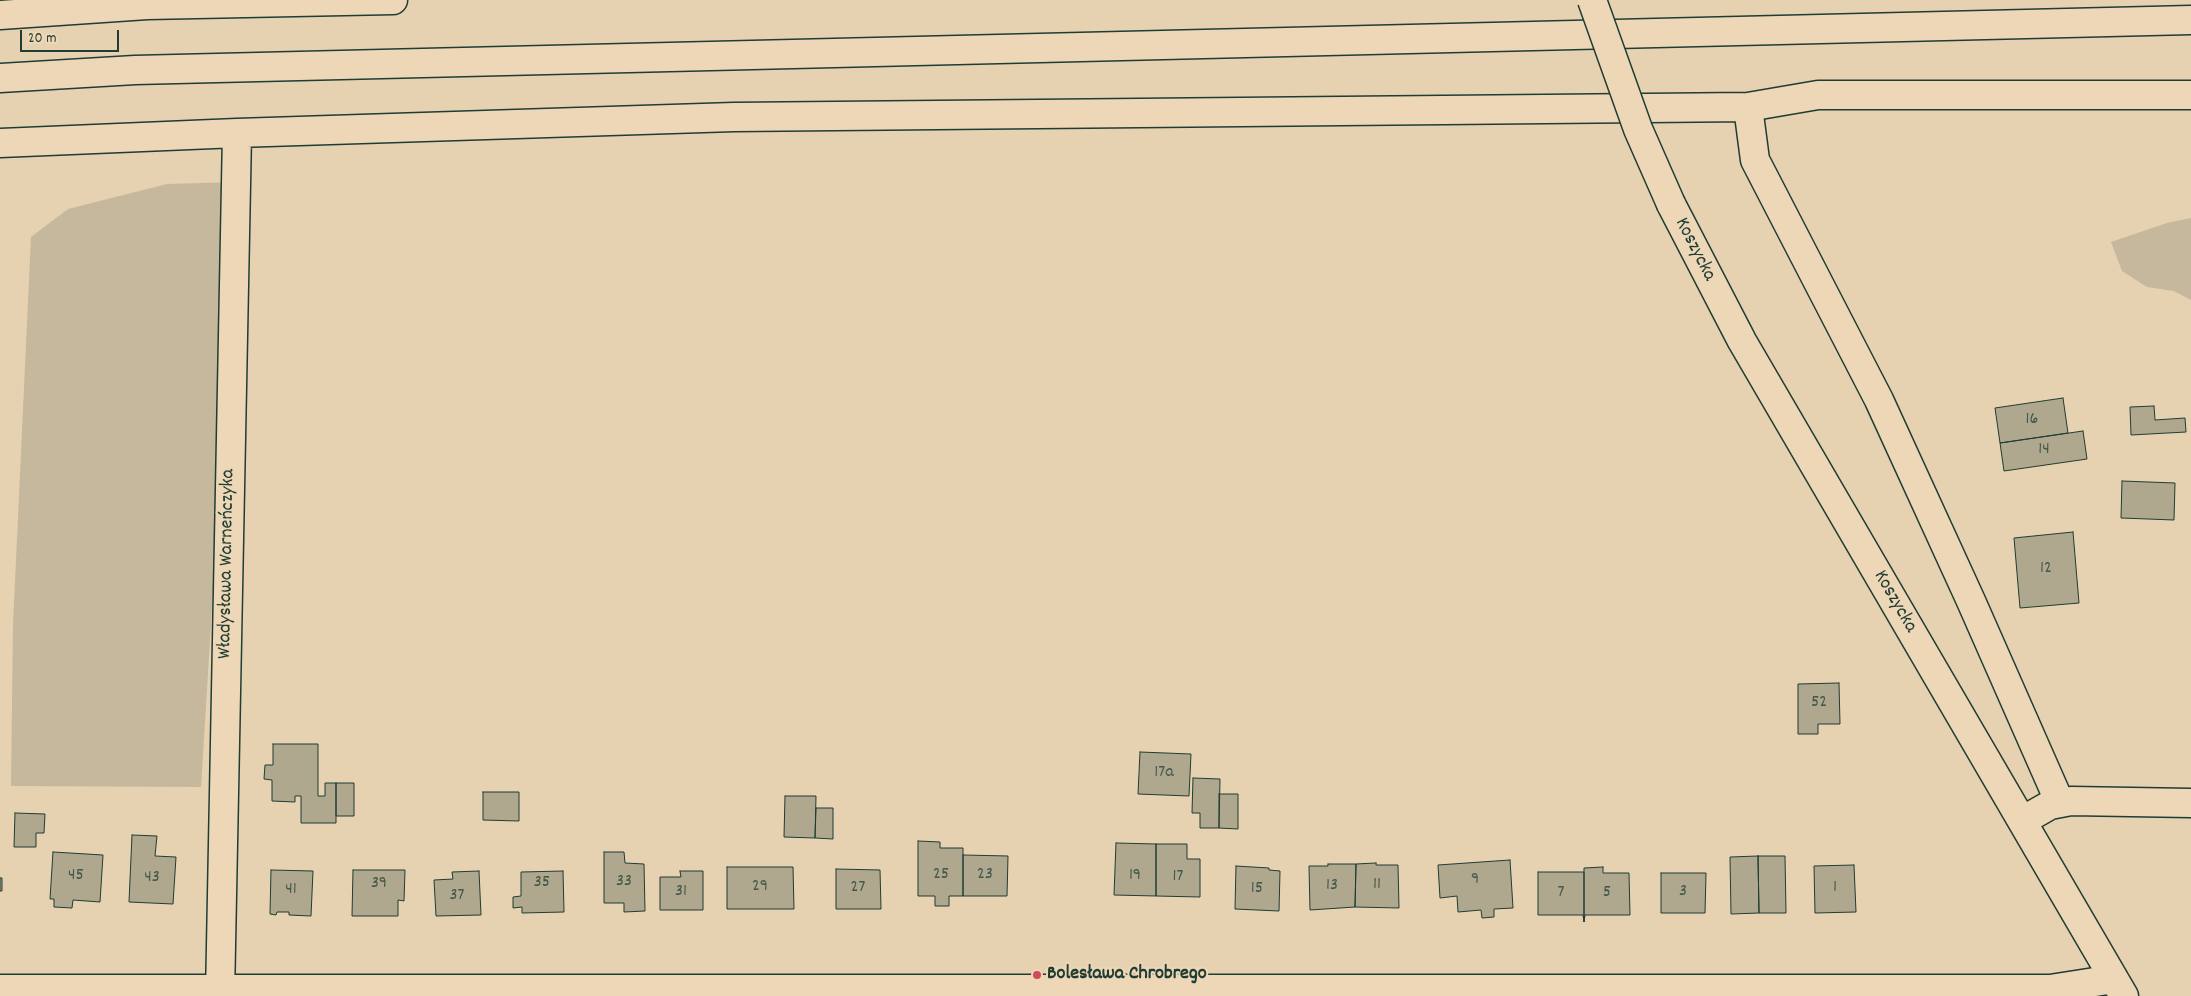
<!DOCTYPE html>
<html>
<head>
<meta charset="utf-8">
<style>
	body { margin:0 }
	#map { position:relative; width:2191px; height:996px; overflow:hidden; background:#e6d1b1; font-family:Dekko,sans-serif }
	canvas { display:block }
	.scale { position:absolute; left:20px; top:30px; width:99px; height:22px; box-sizing:border-box; border:2px solid #1f3d34; border-top:0; padding-left:6px; font-size:15px; line-height:18px; white-space:nowrap; color:#1f3d34; -webkit-text-stroke:4px #eed7b6; paint-order:stroke }
</style>
</head>
<body>
<div id="map">
<canvas width="2191" height="996"></canvas>
<div class="scale">20 m</div>
</div>
<script>
const context = document.querySelector('canvas').getContext('2d');
context.lineJoin = 'round';
function fill(path, color) { context.fillStyle = color; context.fill(path, 'evenodd'); }
const shape = rows => new Path2D(rows.map(r => 'M' + r).join(''));
function strokePath(path, color, width, dash) { context.strokeStyle = color; context.lineWidth = width; context.lineCap = dash ? 'butt' : 'round'; context.setLineDash(dash || []); context.stroke(path); }
function drawText(font, color, halo, rows, align = 'center') {
  context.font = font + ' Dekko,sans-serif'; context.lineWidth = 4; context.setLineDash([]); context.textBaseline = 'middle'; context.strokeStyle = halo; context.fillStyle = color; for (const [text, x, y, turn = 0] of rows) {
    context.save(); context.translate(x, y); context.rotate((+turn || 0) * Math.PI / 180); context.textAlign = isNaN(turn) ? turn : align; if (halo) context.strokeText(text, 0, 0); context.fillText(text, 0, 0); context.restore();
  }
}
fill(shape([
	[238,182,201,787,11,786,13,625,31,237,68,209,167,184],
	[2191,218,2191,300,2174,291,2147,287,2122,271,2111,242,2167,223]
]), '#c5b89c');
const building = shape([
	[2063,398,2068,433,2000,443,1995,408,2063,398],
	[2154,406,2155,420,2185,418,2186,432,2131,435,2130,407,2154,406],
	[2083,431,2087,459,2004,471,2000,443,2083,431],
	[2122,481,2175,483,2174,520,2121,518,2122,481],
	[2073,532,2079,603,2020,608,2014,538,2073,532],
	[1839,683,1840,724,1818,724,1818,734,1798,734,1798,684,1839,683],
	[273,744,318,744,318,796,325,796,325,783,336,783,336,823,301,823,301,796,295,796,295,802,272,801,272,780,264,779,265,765,273,765,273,744],
	[1140,752,1191,754,1189,796,1138,794,1140,752],
	[1193,778,1220,779,1219,828,1200,828,1200,813,1192,813,1193,778],
	[336,783,354,783,354,816,336,816,336,783],
	[483,792,519,792,519,821,483,820,483,792],
	[1219,794,1238,794,1238,829,1219,828,1219,794],
	[785,796,816,796,815,838,784,837,785,796],
	[816,808,833,808,833,839,815,838,816,808],
	[15,813,45,814,44,833,36,833,36,847,14,847,15,813],
	[132,835,157,836,155,856,176,857,173,904,129,902,132,835],
	[918,841,940,842,940,848,963,848,963,896,949,896,949,906,935,906,935,896,918,896,918,841],
	[1116,843,1156,844,1156,896,1114,895,1116,843],
	[1156,844,1187,844,1187,859,1200,859,1200,897,1156,896,1156,844],
	[53,852,103,855,100,902,73,900,72,908,54,907,54,899,50,899,53,852],
	[604,852,624,852,625,863,644,864,645,911,624,912,624,903,604,903,604,852],
	[963,855,1008,856,1007,896,963,896,963,855],
	[1758,856,1785,856,1786,913,1759,913,1758,856],
	[1758,856,1759,913,1731,914,1730,857,1758,856],
	[1510,860,1513,908,1494,909,1494,917,1482,918,1481,910,1458,912,1457,896,1440,898,1438,865,1510,860],
	[1376,863,1376,865,1398,865,1399,908,1355,907,1356,864,1376,863],
	[1328,864,1356,864,1355,907,1310,910,1309,866,1328,866,1328,864],
	[1854,865,1856,912,1815,913,1814,866,1854,865],
	[1236,866,1269,868,1269,870,1280,871,1279,911,1235,909,1236,866],
	[727,867,793,867,794,909,727,909,727,867],
	[1603,867,1603,873,1629,873,1630,915,1585,915,1584,922,1584,868,1603,867],
	[836,869,880,870,881,909,836,909,836,869],
	[271,870,313,871,311,916,289,915,289,912,277,912,276,915,270,914,271,870],
	[353,870,405,870,404,901,398,900,398,916,352,916,353,870],
	[479,871,481,915,436,916,434,880,453,879,452,872,479,871],
	[563,871,564,912,522,913,522,907,513,908,513,897,521,896,521,872,563,871],
	[680,871,703,871,703,910,660,910,660,877,681,877,680,871],
	[1538,872,1584,872,1584,922,1583,915,1538,915,1538,872],
	[1661,873,1706,873,1705,913,1661,913,1661,873],
	[0,878,2,878,2,891,0,891,0,878]
]);
fill(building, '#afa78e');
strokePath(building, '#1f3d34', 1);
const minor = shape([
	[0,143,237,133,734,117,1748,107],
	[1671,204,1742,341,2124,996],
	[2060,803,1971,601,1879,400,1755,160,1748,107,1818,95,2191,95],
	[2022,821,2050,805,2071,801,2191,803],
	[0,989,2050,989,2114,979],
	[220,996,237,133]
]);
const major = shape([
	[0,15,147,5,393,0],
	[0,78,135,70,2191,20]
]);
strokePath(minor, '#1f3d34', 31);
strokePath(major, '#1f3d34', 31);
strokePath(minor, '#eed7b6', 28);
strokePath(major, '#eed7b6', 28);
const minorBridge = shape([
	[1592,0,1638,129,1671,204]
]);
strokePath(minorBridge, '#1f3d34', 31, []);
strokePath(minorBridge, '#eed7b6', 28);
for (const [x, y, r, color] of [
	[1037,975,5,"#d1495b"]
]) { const dot = new Path2D(); dot.arc(x, y, r, 0, 2 * Math.PI); context.fillStyle = color; context.fill(dot); strokePath(dot, '#eed7b6', 2); }
drawText('18px', '#43584a', null, [
	["16",2032,421],
	["14",2044,451],
	["12",2046,570],
	["52",1819,704],
	["17a",1164,774],
	["25",941,876],
	["23",985,876],
	["45",76,877],
	["19",1135,877],
	["17",1178,878],
	["43",152,879],
	["9",1475,881],
	["33",624,883],
	["35",542,884],
	["39",379,885],
	["11",1377,886],
	["13",1332,887],
	["29",760,888],
	["27",858,889],
	["1",1835,889],
	["15",1257,890],
	["41",291,891],
	["31",681,893],
	["3",1683,893],
	["7",1561,894],
	["5",1607,894],
	["37",457,897]
]);
drawText('20px', '#1f3d34', '#eed7b6', [
	["Koszycka",1694,250,63],
	["Władysława Warneńczyka",228,564,-89],
	["Koszycka",1894,602,60]
]);
drawText('bold 20px', '#1f3d34', '#eed7b6', [
	["Bolesława Chrobrego",1047,975]
], 'left');
</script>
</body>
</html>
